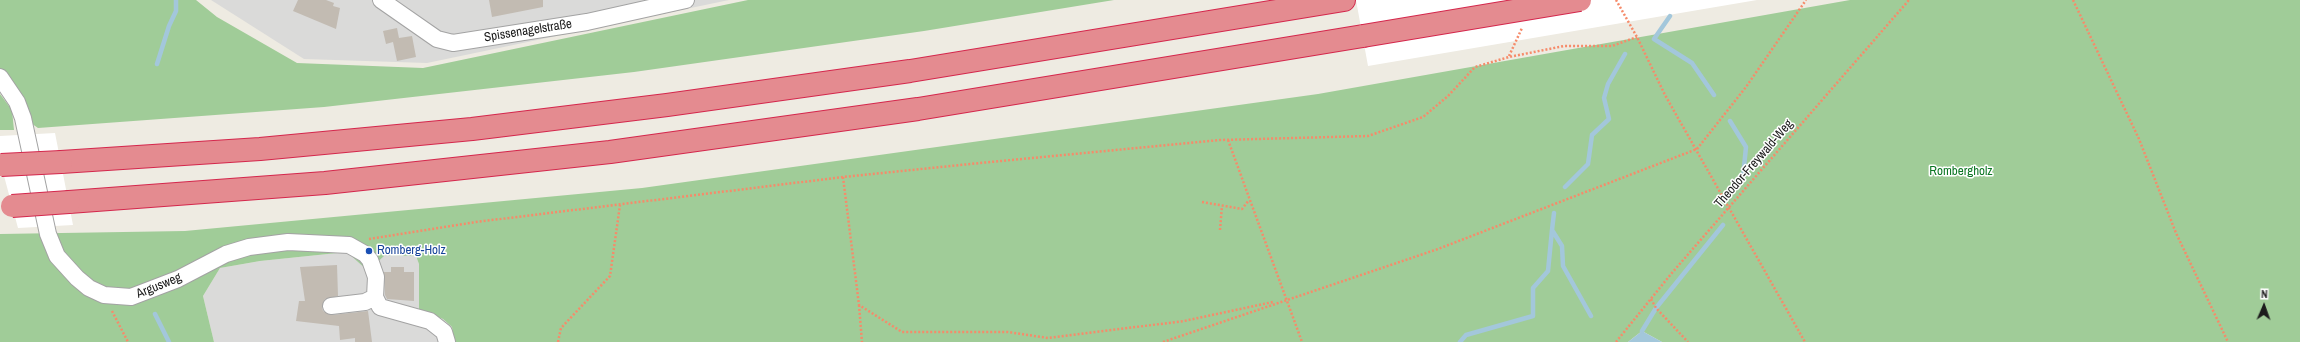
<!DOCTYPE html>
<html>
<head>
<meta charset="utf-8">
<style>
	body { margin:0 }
	#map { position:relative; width:2300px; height:342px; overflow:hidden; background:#eeebe2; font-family:"Archivo Narrow",sans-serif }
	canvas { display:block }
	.north { position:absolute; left:2244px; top:286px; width:40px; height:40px; -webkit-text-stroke:3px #fff; paint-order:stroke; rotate:2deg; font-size:11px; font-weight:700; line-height:16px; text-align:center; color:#1c1c1c }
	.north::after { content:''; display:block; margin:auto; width:14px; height:18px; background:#1c1c1c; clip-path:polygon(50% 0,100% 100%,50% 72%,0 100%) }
</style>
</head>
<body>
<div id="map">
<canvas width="2300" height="342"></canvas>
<div class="north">N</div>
</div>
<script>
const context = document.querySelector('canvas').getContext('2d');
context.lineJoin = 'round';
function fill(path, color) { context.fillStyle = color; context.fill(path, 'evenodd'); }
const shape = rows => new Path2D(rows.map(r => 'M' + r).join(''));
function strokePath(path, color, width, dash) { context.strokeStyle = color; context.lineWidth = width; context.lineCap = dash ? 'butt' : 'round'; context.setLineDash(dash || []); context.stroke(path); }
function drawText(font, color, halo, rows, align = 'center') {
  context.font = font + ' "Archivo Narrow",sans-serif'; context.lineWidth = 3; context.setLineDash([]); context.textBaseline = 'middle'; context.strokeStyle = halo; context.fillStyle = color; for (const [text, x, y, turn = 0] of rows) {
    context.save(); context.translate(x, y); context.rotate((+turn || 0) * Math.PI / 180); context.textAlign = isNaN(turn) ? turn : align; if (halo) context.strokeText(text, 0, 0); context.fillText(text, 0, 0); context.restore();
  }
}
fill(shape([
	[211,0,729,0,427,63,304,59],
	[347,252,416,256,419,264,419,309,443,319,452,327,454,342,214,342,203,296,220,268,260,261]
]), '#dadad9');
fill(shape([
	[0,0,196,0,217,17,297,63,423,68,748,0,1114,0,924,31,634,72,324,107,38,128,28,121,0,68],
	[1850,0,2300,0,2300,342,1662,342,1642,331,1628,342,454,342,452,327,443,319,419,309,419,264,416,256,385,255,368,271,347,252,260,261,220,268,203,296,214,342,0,342,0,234,185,231,642,188,1318,94],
	[0,94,12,110,14,130,0,130]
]), '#a0cc98');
fill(shape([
	[1642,331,1662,342,1628,342]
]), '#a3c7db');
fill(shape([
	[1356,0,1757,0,1368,66],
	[55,133,73,225,18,228,0,161,0,136]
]), '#fff');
strokePath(shape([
	[1670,16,1654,39,1692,63,1714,95],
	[157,64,169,26,176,11,176,0],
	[1730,121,1746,147,1743,177],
	[1565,187,1588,164,1592,135,1609,119,1604,98,1608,84,1625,54],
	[1554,213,1552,230,1562,246,1563,266,1591,316],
	[155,314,169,342],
	[1642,331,1656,308,1723,225],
	[1460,342,1466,335,1533,316,1533,288,1548,271,1552,230]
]), '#a3c7db', 4.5);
fill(shape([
	[298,0,326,0,334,3,333,6,340,8,336,29,293,11],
	[489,0,543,0,543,7,492,17],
	[397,28,399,38,412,36,416,57,397,61,393,42,386,44,383,31],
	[337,265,338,296,325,299,322,307,323,311,332,315,368,311,372,342,355,342,355,338,340,340,339,326,296,321,299,301,305,301,300,267],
	[391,267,404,267,404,272,414,272,414,301,387,299,385,295,384,272,391,272]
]), '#c2bbb2');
const minor = shape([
	[381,0,437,39,453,43,587,22,686,0],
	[0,77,17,102,23,118,48,234,57,256,77,278,89,288,104,295,131,297,178,279,226,254,249,247,288,242,349,245,365,254,370,260,376,277,375,297,365,302,331,306],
	[375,297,380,307,430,321,444,332,447,342]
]);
const highway = shape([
	[61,162,260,149,472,129,667,105,910,71,1344,0],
	[69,202,325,183,610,152,918,109,1363,36]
]);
strokePath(minor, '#a3a3a3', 18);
strokePath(highway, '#d4274c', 24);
strokePath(shape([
	[1616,0,1637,37,1665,95,1805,342],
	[2073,0,2139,139,2176,233,2228,342],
	[1509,56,1522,28],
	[1228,140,1302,342],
	[843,177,859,305,902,332,1008,332,1048,338,1184,321,1273,302],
	[1202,202,1242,209,1249,200],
	[1220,230,1222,206],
	[369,239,476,222,843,177,980,163,1220,140,1368,136,1423,117,1448,96,1475,67,1509,57,1564,46,1612,46,1637,37],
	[1651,299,1656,308,1688,342],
	[859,305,862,342],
	[112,311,128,342],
	[558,342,561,328,610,276,620,205],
	[1163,342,1438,249,1697,149,1746,87,1806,0],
	[1616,342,1671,274,1909,0]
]), '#f68b6a', 2.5, [2, 2]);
strokePath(minor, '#fff', 16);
strokePath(highway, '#e48b90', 22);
const highwayBridge = shape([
	[1363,36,1580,0],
	[1,165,61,162],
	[12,206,69,202]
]);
strokePath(highwayBridge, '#d4274c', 24, []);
strokePath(highwayBridge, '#e48b90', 22);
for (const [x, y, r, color] of [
	[369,251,4,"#1a4fb4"]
]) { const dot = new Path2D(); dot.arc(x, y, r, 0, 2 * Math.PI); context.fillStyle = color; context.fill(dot); strokePath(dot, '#fff', 1.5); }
drawText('13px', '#1c1c1c', '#fff', [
	["Spissenagelstraße",528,31,-9],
	["Theodor-Freywald-Weg",1754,164,-49],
	["Argusweg",159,286,-22]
]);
drawText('13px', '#0d7724', '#fff', [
	["Rombergholz",1961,172]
]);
drawText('13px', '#164399', '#fff', [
	["Romberg-Holz",377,251]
], 'left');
</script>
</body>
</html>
